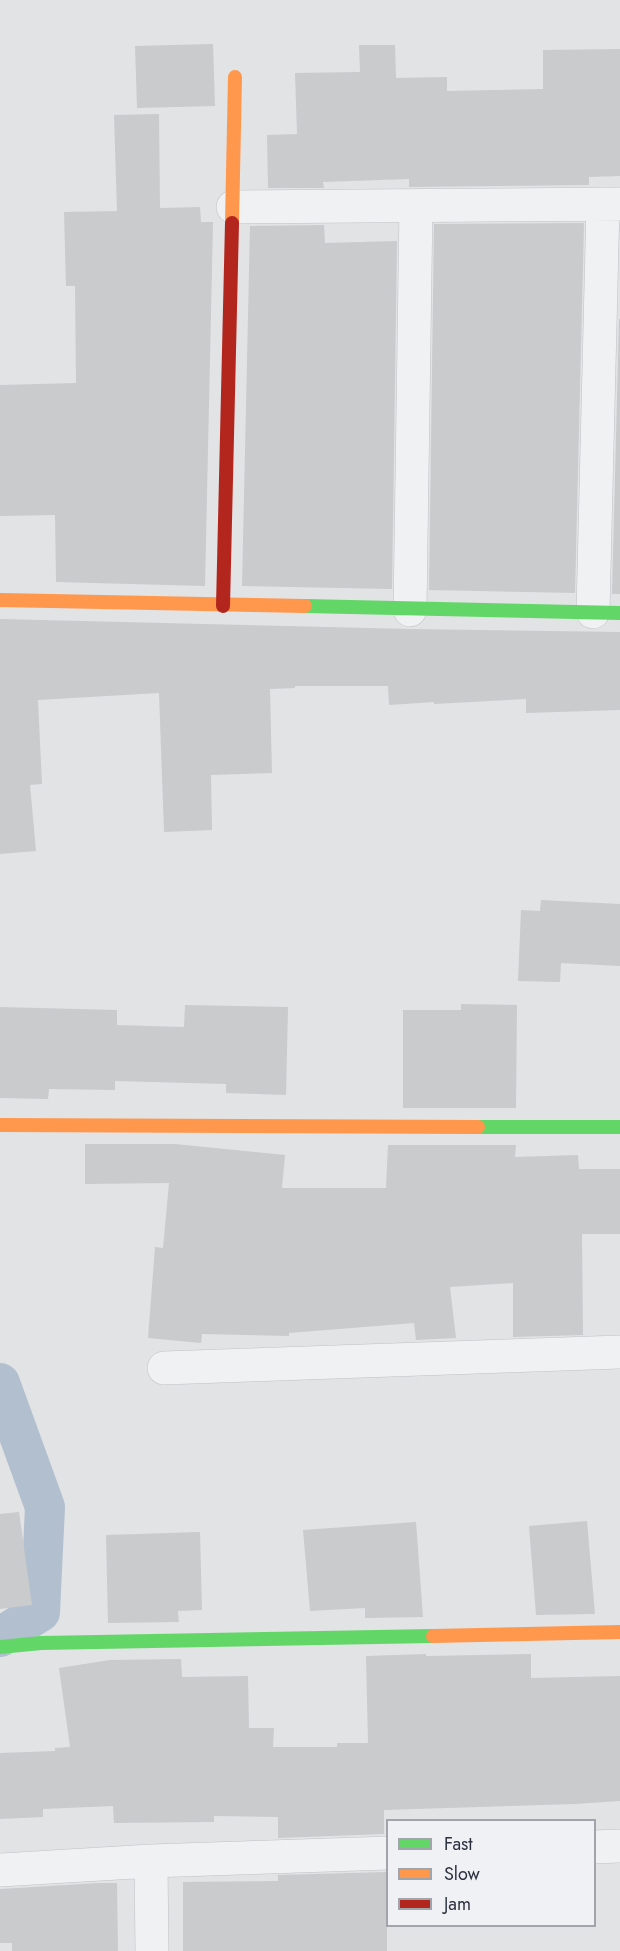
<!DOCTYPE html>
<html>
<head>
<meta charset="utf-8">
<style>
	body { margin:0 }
	#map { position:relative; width:620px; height:1951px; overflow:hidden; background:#e1e3e5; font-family:Jost,sans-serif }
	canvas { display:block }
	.legend { position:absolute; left:386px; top:1819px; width:210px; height:108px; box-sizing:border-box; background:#eff1f5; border:2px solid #a0a4ab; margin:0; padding:8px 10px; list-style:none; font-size:18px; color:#2a303d }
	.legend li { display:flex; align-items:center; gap:12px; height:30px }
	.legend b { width:30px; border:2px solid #a0a4ab }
</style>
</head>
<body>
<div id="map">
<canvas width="620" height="1951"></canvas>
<ul class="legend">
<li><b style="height:8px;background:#63d668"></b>Fast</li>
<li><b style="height:8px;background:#ff974d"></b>Slow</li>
<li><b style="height:8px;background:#b3261e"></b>Jam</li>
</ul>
</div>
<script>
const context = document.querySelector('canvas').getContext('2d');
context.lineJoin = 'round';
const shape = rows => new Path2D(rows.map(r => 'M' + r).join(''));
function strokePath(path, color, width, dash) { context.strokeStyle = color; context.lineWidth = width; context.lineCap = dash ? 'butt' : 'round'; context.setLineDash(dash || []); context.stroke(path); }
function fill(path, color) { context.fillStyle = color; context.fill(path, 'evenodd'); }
strokePath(shape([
	[0,1383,45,1507,40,1612,0,1637]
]), '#b2bfce', 40);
fill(shape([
	[213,44,215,106,137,108,135,46],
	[359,45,395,45,396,78,447,77,447,91,543,89,543,50,620,49,620,176,589,177,589,185,409,187,409,179,323,182,324,188,268,188,267,135,297,134,295,73,360,72],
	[159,114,160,208,200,207,201,222,213,222,205,586,56,582,55,515,0,516,0,385,76,383,75,286,66,286,64,212,117,211,114,115],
	[584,223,575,593,429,590,434,224],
	[324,225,325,243,397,241,392,589,242,586,250,226],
	[619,319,620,319,620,594,612,594],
	[0,619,409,629,620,632,620,710,526,713,526,699,434,704,434,702,389,705,388,686,295,686,295,688,270,689,272,773,211,775,212,830,164,832,159,693,38,700,42,784,30,785,36,851,0,854],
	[541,900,620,904,620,966,561,963,560,982,518,981,521,910,540,911],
	[461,1004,517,1005,516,1108,403,1108,403,1010,461,1010],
	[185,1005,288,1007,286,1095,226,1093,226,1084,115,1081,115,1090,49,1089,48,1099,0,1098,0,1007,117,1010,117,1025,184,1027],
	[85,1144,175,1144,285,1155,282,1188,386,1188,388,1145,516,1145,515,1157,578,1155,579,1169,620,1169,620,1234,582,1234,583,1335,513,1337,513,1283,450,1287,456,1338,416,1340,414,1323,289,1333,289,1336,202,1334,201,1343,148,1338,155,1247,163,1248,169,1183,85,1184],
	[19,1512,32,1605,0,1609,0,1514],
	[587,1521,595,1614,536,1615,529,1526],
	[416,1522,423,1617,365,1618,365,1608,310,1611,303,1530],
	[200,1532,202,1610,178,1611,179,1622,108,1623,106,1535],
	[426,1654,426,1656,531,1654,531,1678,620,1676,620,1801,575,1804,384,1810,384,1834,278,1838,278,1817,214,1816,214,1822,114,1823,113,1806,43,1809,43,1817,0,1819,0,1753,55,1751,55,1748,70,1747,59,1668,110,1660,181,1659,182,1677,248,1676,249,1728,274,1728,273,1747,337,1747,337,1743,368,1743,366,1656],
	[387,1872,387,1951,183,1951,183,1882,278,1881,278,1875],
	[99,1883,117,1883,118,1951,12,1951,12,1943,0,1943,0,1889]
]), '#c9cbcd');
const street = shape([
	[233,207,620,204],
	[410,610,416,206],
	[593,612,603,204],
	[164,1368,620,1352],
	[594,1847,620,1846],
	[151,1861,152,1951],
	[0,1870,151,1861,388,1853]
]);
strokePath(street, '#bfc1c3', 34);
strokePath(street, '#f0f1f3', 33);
strokePath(shape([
	[305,606,620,613],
	[478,1127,620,1127],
	[0,1647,41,1643,433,1636]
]), '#63d668', 14);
strokePath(shape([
	[232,223,235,77],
	[0,600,305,606],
	[0,1125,478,1127],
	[433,1636,620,1632]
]), '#ff974d', 14);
strokePath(shape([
	[223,606,232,223]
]), '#b3261e', 14);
</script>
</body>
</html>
